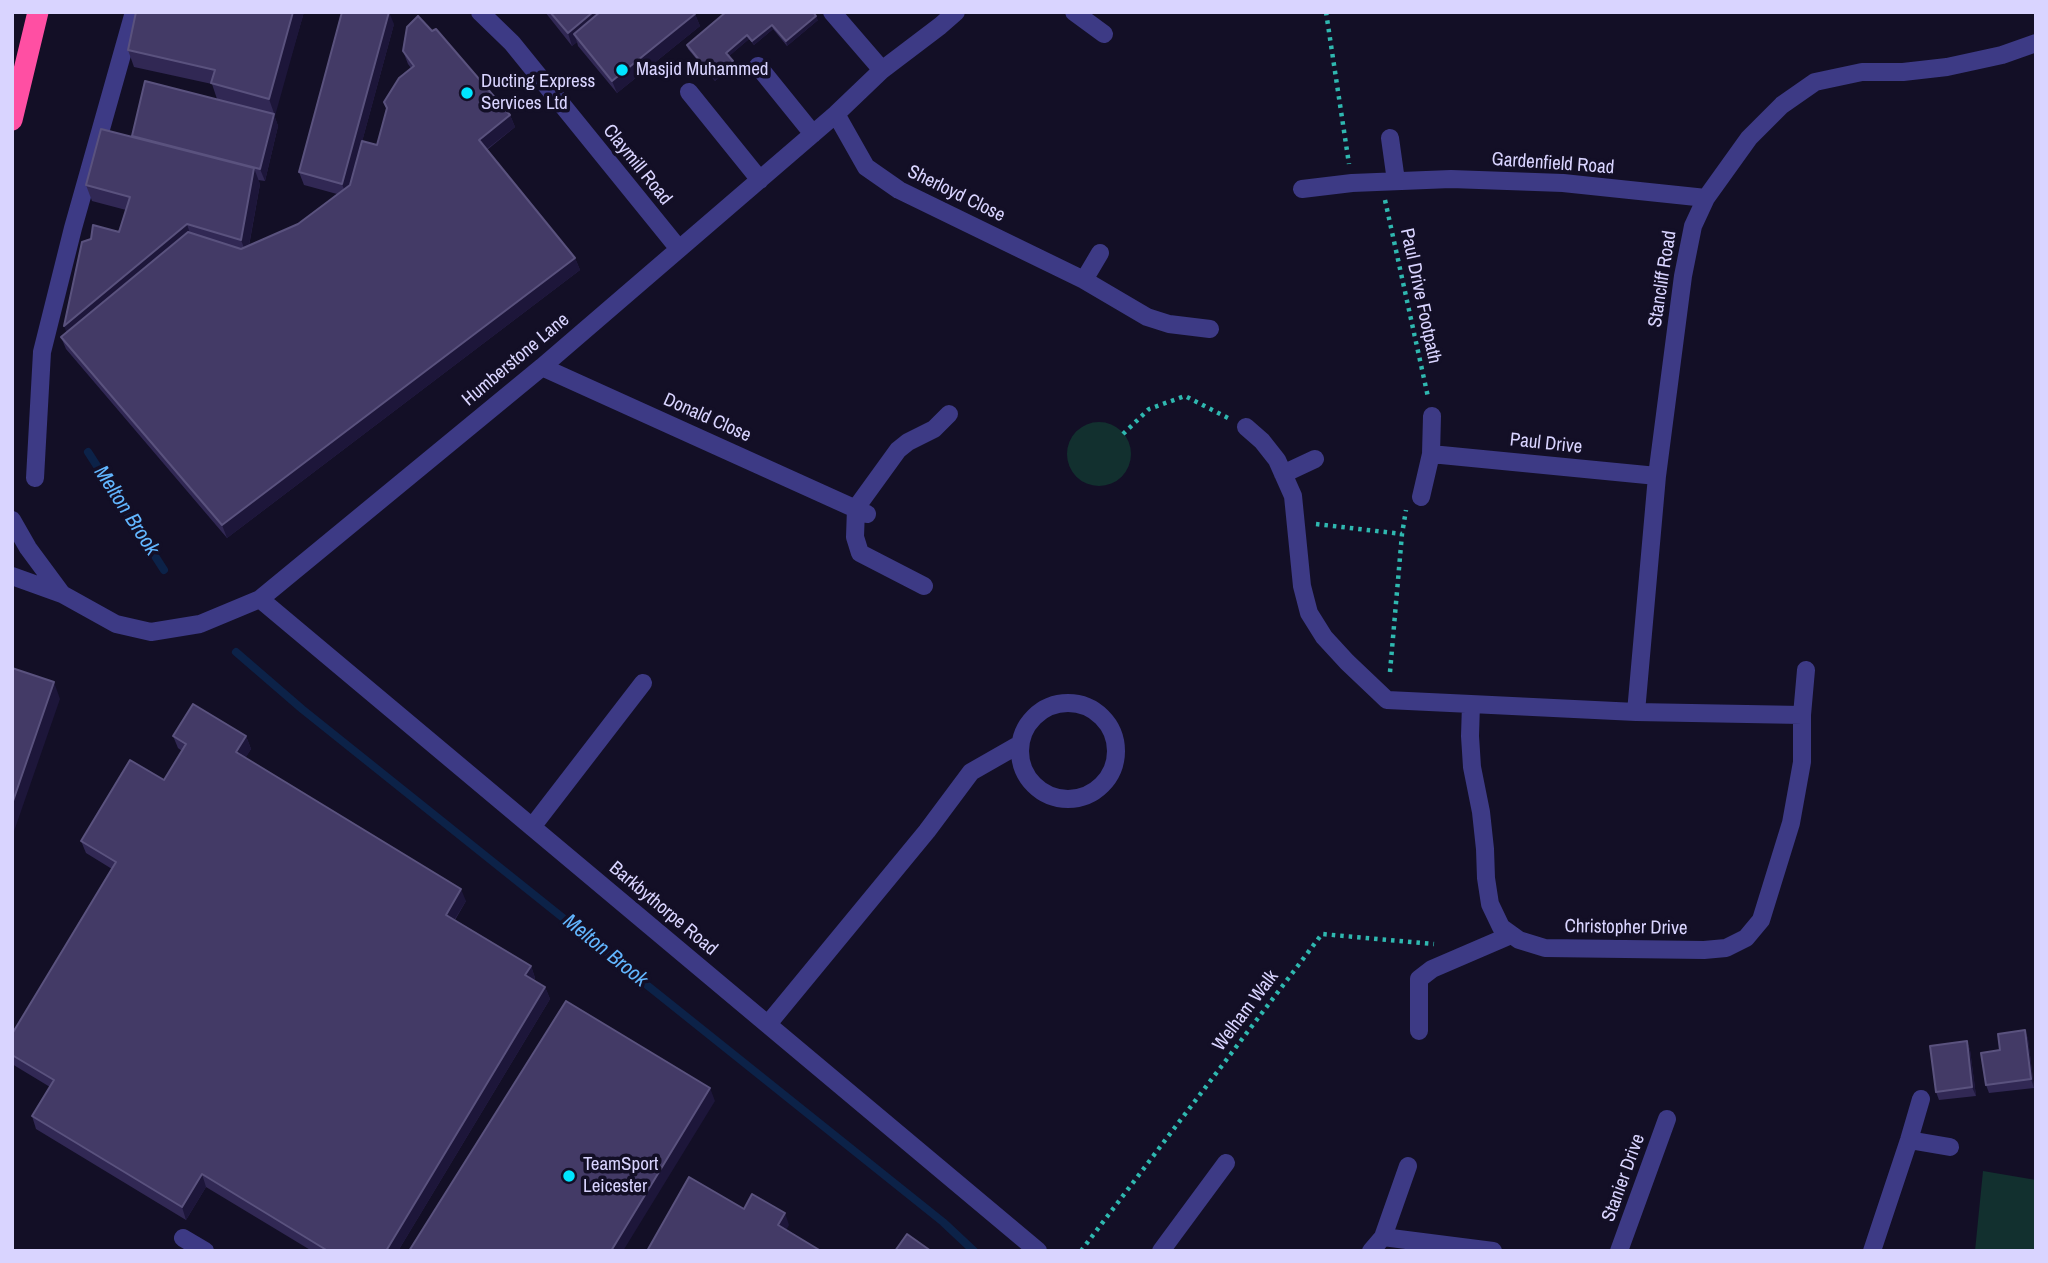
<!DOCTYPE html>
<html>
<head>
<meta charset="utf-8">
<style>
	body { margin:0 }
	#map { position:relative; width:2048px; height:1263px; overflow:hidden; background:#130f26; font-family:"Archivo Narrow",sans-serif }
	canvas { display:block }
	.frame { position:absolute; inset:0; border:14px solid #d9d4ff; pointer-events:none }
</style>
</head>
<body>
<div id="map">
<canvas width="2048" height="1263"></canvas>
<div class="frame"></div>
</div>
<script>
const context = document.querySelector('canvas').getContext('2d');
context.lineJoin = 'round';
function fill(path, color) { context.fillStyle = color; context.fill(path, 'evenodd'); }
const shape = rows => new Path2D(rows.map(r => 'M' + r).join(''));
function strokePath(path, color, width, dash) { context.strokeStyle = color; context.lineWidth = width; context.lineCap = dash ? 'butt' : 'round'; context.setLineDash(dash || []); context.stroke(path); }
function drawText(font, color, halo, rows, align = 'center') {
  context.font = font + ' "Archivo Narrow",sans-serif'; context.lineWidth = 7; context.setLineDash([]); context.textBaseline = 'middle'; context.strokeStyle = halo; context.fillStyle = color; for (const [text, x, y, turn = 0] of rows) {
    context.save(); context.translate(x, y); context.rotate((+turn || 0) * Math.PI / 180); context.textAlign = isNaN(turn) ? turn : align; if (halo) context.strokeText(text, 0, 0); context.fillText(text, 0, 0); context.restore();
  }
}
fill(shape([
	'1067 454a32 32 0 1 1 64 0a32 32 0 1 1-64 0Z',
	[1983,1171,2036,1180,2036,1251,1975,1251]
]), '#12302f');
strokePath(shape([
	[88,452,164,570],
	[236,652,302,709,943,1222,974,1251]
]), '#0c2248', 8);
strokePath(shape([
	[1326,12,1349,164],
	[1385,200,1428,397],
	[1123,434,1149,409,1185,396,1230,419],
	[1316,524,1402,534],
	[1390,672,1402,534,1406,510],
	[1081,1251,1322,934,1434,944]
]), '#2fb8b0', 4.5, [3.5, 5]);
strokePath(shape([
	[480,12,512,43,679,249],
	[832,12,882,70],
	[1074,12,1104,34],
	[758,66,813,134],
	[689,92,760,180],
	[836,114,866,167,899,190,1084,280,1147,317,1169,324,1210,329],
	[1390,138,1396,181],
	[1302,189,1352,183,1451,179,1563,183,1706,198],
	[1084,280,1100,253],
	[542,367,867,514],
	[1246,427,1262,441,1277,460,1293,496,1302,586,1309,613,1324,637,1347,662,1387,700,1471,704,1636,712,1802,715,1802,762,1791,823,1761,920,1746,938,1726,948,1704,950,1545,948,1519,940,1501,927,1490,904,1486,878,1485,849,1481,812,1472,767,1470,736,1471,704],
	[1431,454,1657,476],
	[1283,474,1315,459],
	[35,478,42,352,73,228,134,12],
	[1421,497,1431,454,1432,416],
	[12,520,28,548,62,594],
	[12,576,62,594,116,624,151,632,200,624,260,599,542,367,836,114,882,70,940,26,956,12],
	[924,586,860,553,855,537,856,508,898,450,908,442,934,429,949,414],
	[260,599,1038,1251],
	'1020 751a48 48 0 1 1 96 0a48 48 0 1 1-96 0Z',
	[1636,712,1657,476,1683,276,1693,226,1706,198,1749,138,1782,105,1815,82,1862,72,1903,72,1947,67,2002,55,2036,43],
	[1802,715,1806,670],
	[532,827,643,683],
	[768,1024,927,831,971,772,1020,744],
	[1419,1031,1419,979,1432,969,1511,935],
	[1909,1140,1950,1147],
	[1383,1237,1408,1166],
	[183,1238,205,1251],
	[1161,1251,1226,1163],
	[1371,1251,1383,1237,1493,1251],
	[1619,1251,1667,1119],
	[1872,1251,1909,1140,1921,1099]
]), '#3d3a85', 18);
strokePath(shape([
	[12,120,38,12]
]), '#ff4fa3', 21);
fill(shape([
	[304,12,274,115,278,126,265,181,258,180,260,184,249,246,298,224,337,194,304,185,299,172,394,24,354,171,377,145,387,109,384,102,411,68,408,64,403,51,510,115,515,127,487,150,575,258,580,270,227,538,66,349,61,337,66,332,119,232,126,210,92,201,86,185,132,137,217,99,212,84,134,67,128,50],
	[545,12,694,12,700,26,617,93,578,46,577,42,572,46],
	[726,12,818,20,787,46,773,29,754,45,749,39,729,56,733,61,734,65,715,81,688,49,687,45],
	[173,736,246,736,251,749,245,758,466,901,455,920,531,966,535,978,534,980,545,987,550,999,398,1251,312,1251,206,1187,186,1220,36,1129,32,1116,50,1087,12,1064,12,1034,112,869,86,853,81,841,164,780,182,751,178,748],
	[2025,1030,2028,1039,2034,1088,1989,1093,1986,1085,2000,1050],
	[1967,1041,1970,1050,1976,1096,1939,1100,1936,1092]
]), '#312854');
fill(shape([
	[293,12,304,12,275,116,269,99],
	[389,12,394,24,347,197,342,184],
	[593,12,613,12,574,34,577,42,572,46,568,33],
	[695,14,700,26,617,93,612,81],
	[816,16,818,20,787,46,786,41],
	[772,25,773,29,754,45,752,41],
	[747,35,749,39,728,57,726,53],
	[733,61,734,65,715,81,713,77],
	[274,114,278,126,265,181,260,169],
	[510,115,515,127,483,152,479,140],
	[254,168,260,184,247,256,241,240],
	[187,224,192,240,70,342,64,326],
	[575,258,580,270,227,538,222,525],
	[54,682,60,699,12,837,12,804],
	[246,736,251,749,241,765,236,752],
	[461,889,466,901,450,927,446,915],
	[531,966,535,978,530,987,525,975],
	[545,987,550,999,398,1251,386,1251],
	[2025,1030,2028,1039,2034,1088,2031,1079],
	[1967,1041,1970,1050,1976,1096,1972,1087],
	[710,1088,715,1101,623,1251,611,1251],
	[202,1174,206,1187,186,1220,182,1207],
	[785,1213,789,1225,782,1238,778,1225]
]), '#1d163a');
const building = shape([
	[136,12,293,12,269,99,211,83,215,70,128,50,136,12],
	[342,12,389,12,342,184,299,172,342,12],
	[550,12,593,12,568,33,550,12],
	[600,12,694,12,695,14,612,81,574,34,600,12],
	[726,12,813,12,816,16,786,41,772,25,752,41,747,35,726,53,733,61,713,77,687,45,726,12],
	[418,16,432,31,436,29,510,115,479,140,575,258,222,525,61,337,188,232,241,249,298,224,350,185,362,141,377,145,387,108,384,102,399,78,414,66,403,51,407,27,418,16],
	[145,81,274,114,260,169,132,136,145,81],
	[101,129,254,168,241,240,187,224,64,326,82,242,91,239,93,225,119,232,130,197,86,185,101,129],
	[12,668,54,682,12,804,12,668],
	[193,704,246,736,236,752,461,889,446,915,531,966,525,975,545,987,386,1251,328,1251,202,1174,182,1207,32,1116,54,1080,12,1055,12,1034,116,862,81,841,130,760,164,780,186,744,173,736,193,704],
	[566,1001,710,1088,611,1251,409,1251,566,1001],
	[2025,1030,2031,1079,1986,1085,1981,1053,2000,1050,1998,1034,2025,1030],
	[1967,1041,1972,1087,1936,1092,1930,1046,1967,1041],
	[689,1177,744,1209,752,1194,785,1213,778,1225,821,1251,647,1251,689,1177],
	[907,1234,931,1251,895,1251,907,1234]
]);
fill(building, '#433a66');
strokePath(building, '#5a527e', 2);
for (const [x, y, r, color] of [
	[622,70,7,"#00e5ff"],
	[467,93,7,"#00e5ff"],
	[569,1176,7,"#00e5ff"]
]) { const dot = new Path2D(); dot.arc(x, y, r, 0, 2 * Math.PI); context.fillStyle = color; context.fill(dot); strokePath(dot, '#130f26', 2.5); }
drawText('19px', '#d9d4ff', '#130f26', [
	["Masjid Muhammed",636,70],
	["Ducting Express",481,82],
	["Services Ltd",481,104],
	["TeamSport",583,1165],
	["Leicester",583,1187]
], 'left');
drawText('19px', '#d9d4ff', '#130f26', [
	["Gardenfield Road",1553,164,4],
	["Claymill Road",637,165,51],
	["Sherloyd Close",956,194,26],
	["Stancliff Road",1663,279,-81],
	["Paul Drive Footpath",1420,296,78],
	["Humberstone Lane",516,360,-40],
	["Donald Close",707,418,24],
	["Paul Drive",1546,444,6],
	["Barkbythorpe Road",663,909,40],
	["Christopher Drive",1626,928,1],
	["Welham Walk",1246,1011,-53],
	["Stanier Drive",1624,1178,-70]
]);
drawText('italic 21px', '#62b6ff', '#130f26', [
	["Melton Brook",126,511,57],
	["Melton Brook",605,951,39]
]);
</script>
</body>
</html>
